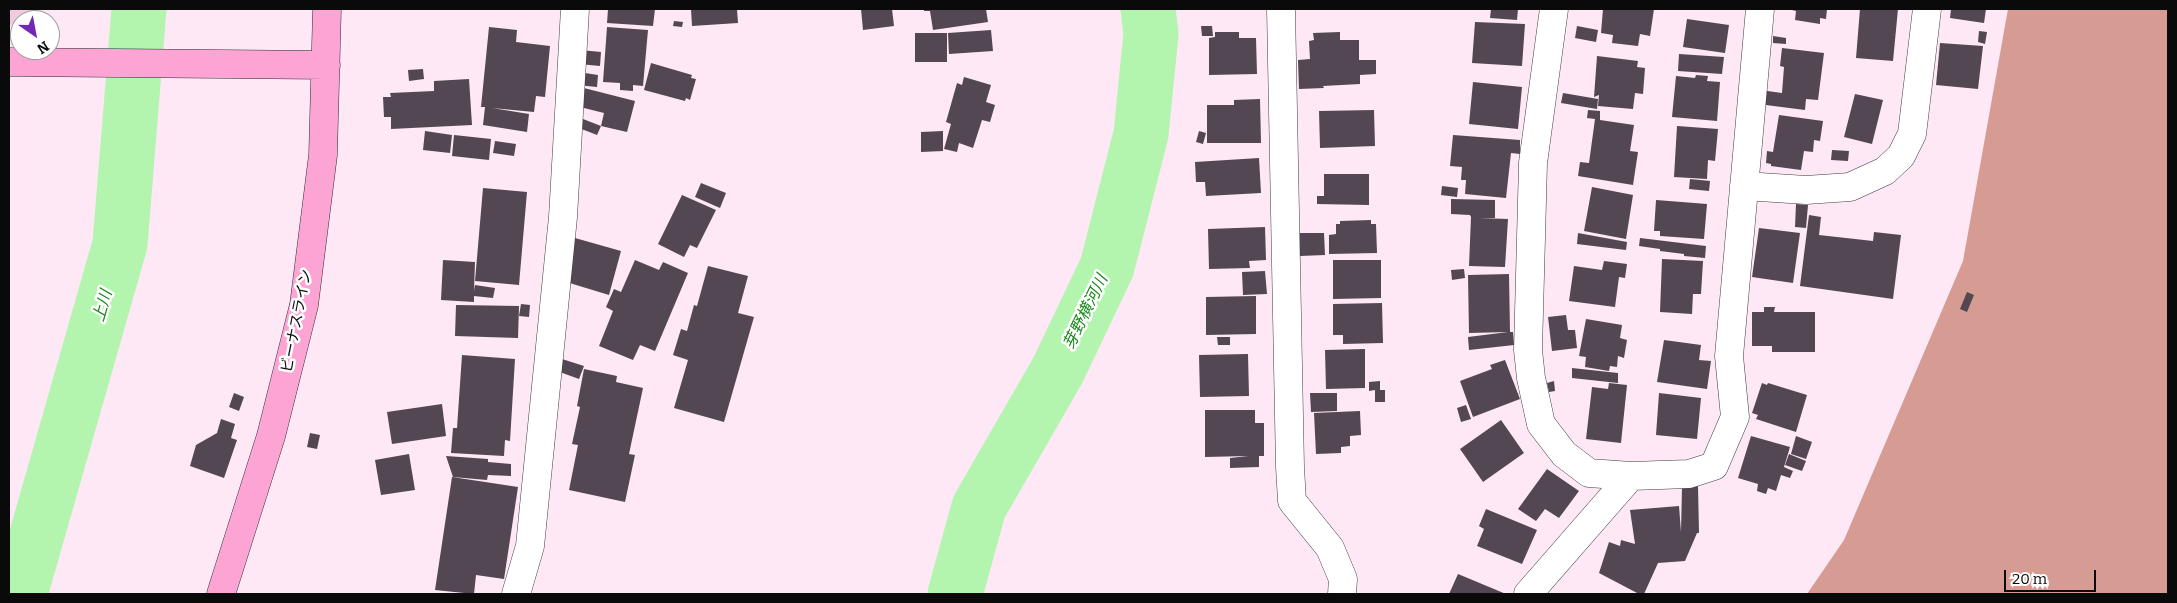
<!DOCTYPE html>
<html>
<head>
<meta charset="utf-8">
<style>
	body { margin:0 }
	#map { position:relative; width:2177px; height:603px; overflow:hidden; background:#fee8f6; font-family:Bitter,serif }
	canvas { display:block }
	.frame { position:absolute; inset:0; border:10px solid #0a0a0a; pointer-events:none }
	.north { position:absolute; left:10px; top:10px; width:50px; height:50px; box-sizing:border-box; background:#fff; border:1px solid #9d9d9d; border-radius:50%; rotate:147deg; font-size:14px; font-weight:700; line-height:20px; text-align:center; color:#0a0a0a }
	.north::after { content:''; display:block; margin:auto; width:18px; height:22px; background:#7228b4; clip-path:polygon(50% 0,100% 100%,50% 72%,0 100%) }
	.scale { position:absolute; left:2004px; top:570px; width:92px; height:22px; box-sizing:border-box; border:2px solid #0a0a0a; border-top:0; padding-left:6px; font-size:15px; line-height:18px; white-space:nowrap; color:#0a0a0a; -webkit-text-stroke:4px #fff; paint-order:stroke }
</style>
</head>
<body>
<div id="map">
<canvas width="2177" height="603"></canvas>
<div class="frame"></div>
<div class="north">N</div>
<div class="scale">20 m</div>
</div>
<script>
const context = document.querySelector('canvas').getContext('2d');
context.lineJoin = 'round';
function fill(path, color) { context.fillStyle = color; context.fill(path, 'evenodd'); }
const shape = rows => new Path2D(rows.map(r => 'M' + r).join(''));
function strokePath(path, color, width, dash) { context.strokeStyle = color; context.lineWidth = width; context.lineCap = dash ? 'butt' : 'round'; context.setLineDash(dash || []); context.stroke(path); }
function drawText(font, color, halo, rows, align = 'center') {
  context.font = font + ' Bitter,"Noto Sans JP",serif'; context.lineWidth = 5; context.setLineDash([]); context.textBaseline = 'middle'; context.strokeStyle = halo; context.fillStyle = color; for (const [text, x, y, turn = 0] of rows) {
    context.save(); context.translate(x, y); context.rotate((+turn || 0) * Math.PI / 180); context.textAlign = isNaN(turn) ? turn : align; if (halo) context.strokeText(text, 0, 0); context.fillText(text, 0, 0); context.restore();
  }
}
fill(shape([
	[9,9,38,9,39,10,9,26]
]), '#f2cadf');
fill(shape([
	[2008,9,2168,9,2168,594,1807,594,1844,540,1963,261]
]), '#d69c94');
strokePath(shape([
	[20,594,120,244,139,9],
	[955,594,979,507,1058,370,1107,267,1141,134,1151,34,1148,9]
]), '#b3f4af', 55);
fill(shape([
	[608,9,655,9,653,26,607,23],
	[691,9,737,9,738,23,692,26],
	[861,9,892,9,894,26,863,30],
	[924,9,986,9,988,22,933,30,930,11,924,11],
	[1491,9,1518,9,1517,20,1490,18],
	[1603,9,1654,9,1650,36,1640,34,1638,46,1612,43,1613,35,1601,33],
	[1788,9,1827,9,1826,19,1820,18,1820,24,1795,20,1796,11],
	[1860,9,1898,9,1893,61,1856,58],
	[1951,9,1986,9,1984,23,1950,18],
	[1687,19,1729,25,1725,53,1683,47],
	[674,21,683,22,682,27,673,26],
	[1475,22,1525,24,1522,66,1472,63],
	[1201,26,1212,26,1213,36,1202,36],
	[1577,26,1598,30,1596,42,1575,38],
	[489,27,517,30,516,42,550,46,545,97,536,96,534,112,492,108,529,114,527,132,483,125,485,107,481,107],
	[607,27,648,30,643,86,633,85,633,91,620,90,620,83,603,82],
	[991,30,993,51,949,54,948,33],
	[1979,31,1987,32,1985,44,1978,42],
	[1215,32,1239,32,1239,38,1256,38,1257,74,1209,75,1209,38,1215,37],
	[1340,32,1340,40,1359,40,1359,60,1376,60,1376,74,1360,75,1360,84,1323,86,1324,88,1299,89,1298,60,1310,59,1309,41,1314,40,1313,33],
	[915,33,947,33,947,62,915,62],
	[1773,36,1786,38,1786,44,1773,43],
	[1940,43,1983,46,1978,89,1936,85],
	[1782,48,1824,53,1818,100,1806,99,1805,110,1758,104,1760,90,1782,93,1784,67,1780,66],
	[580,50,601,52,600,66,579,64],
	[1679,54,1724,57,1722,74,1678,71],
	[1597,56,1638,61,1637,67,1645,68,1643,94,1635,93,1633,109,1598,106,1599,95,1594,97],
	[651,63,692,75,691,78,696,79,690,100,686,98,685,101,644,90],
	[423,69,424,79,409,81,408,70],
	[578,72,598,75,597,87,577,85],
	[1696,75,1708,76,1707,81,1720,82,1717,121,1672,117,1676,76,1695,78],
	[964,77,991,85,986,102,995,105,990,122,982,120,973,148,959,143,957,152,944,149,951,124,946,122,957,83,962,85],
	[469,79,472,125,391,129,391,117,384,117,383,97,391,97,390,93,434,91,434,81],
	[1473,82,1522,87,1518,129,1469,124],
	[580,87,635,101,627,132,601,126,604,113,576,106],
	[1563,93,1598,99,1597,109,1561,103],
	[1855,94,1883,100,1872,144,1844,137],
	[1260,99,1261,143,1207,143,1207,105,1234,105,1234,100],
	[1374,110,1375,146,1320,148,1319,111],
	[1588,110,1600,111,1600,120,1634,125,1630,151,1638,152,1633,185,1578,176,1580,162,1589,163,1595,119,1587,118],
	[1779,115,1823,121,1820,141,1814,140,1813,152,1804,151,1801,170,1771,166,1771,164,1766,163,1767,151,1773,152],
	[583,119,601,126,597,135,579,128],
	[1677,126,1718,129,1715,161,1708,160,1707,179,1674,177],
	[425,131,452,135,450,153,423,150],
	[943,131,943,151,921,152,921,132],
	[1199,131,1206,133,1203,144,1196,142],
	[454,135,491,139,489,160,452,156],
	[1453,135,1520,140,1520,154,1511,153,1506,198,1465,194,1466,180,1461,180,1462,167,1450,166],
	[495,141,516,144,514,156,493,153],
	[1832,150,1849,151,1848,161,1831,160],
	[1259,158,1261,193,1206,196,1205,182,1196,182,1195,162],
	[1324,174,1369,174,1369,205,1317,204,1317,196,1324,196],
	[1690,179,1710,181,1709,191,1689,189],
	[701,183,726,193,720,208,695,197],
	[1442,186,1458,188,1457,197,1441,195],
	[1592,187,1633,195,1626,239,1584,231],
	[483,188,527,192,519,285,475,281],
	[682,195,716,210,697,248,690,245,684,257,658,244],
	[1451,199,1495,200,1495,218,1480,218,1508,219,1505,267,1469,266,1471,217,1470,215,1451,214],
	[1656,200,1707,204,1704,239,1660,236,1660,231,1654,231],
	[1796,204,1808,205,1806,228,1795,227],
	[1809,215,1821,217,1819,235,1873,241,1874,232,1901,235,1893,299,1800,286],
	[1371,220,1371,224,1376,224,1377,253,1329,254,1329,235,1336,234,1336,224,1340,224,1340,221],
	[1265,227,1266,260,1249,261,1250,268,1209,269,1208,229],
	[1759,228,1800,233,1793,283,1752,277],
	[1299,233,1324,233,1325,255,1300,256],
	[1578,233,1627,242,1626,250,1577,244],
	[575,238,621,251,609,295,563,281],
	[1640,238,1706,246,1705,258,1684,256,1684,254,1660,251,1660,249,1639,246],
	[1662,259,1703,261,1701,294,1693,294,1692,314,1660,312],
	[443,260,475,262,474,291,475,285,495,288,493,298,474,296,474,302,441,300],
	[635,260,659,270,663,262,688,273,655,351,640,345,633,360,599,346,613,311,606,307,614,289,621,292],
	[1333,260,1381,260,1381,298,1333,299],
	[1604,261,1627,264,1625,278,1619,277,1615,307,1569,301,1574,266,1602,270],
	[708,266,748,276,738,313,754,317,724,422,674,408,688,360,673,355,681,329,687,331,694,305,697,306],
	[1464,269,1465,278,1452,280,1451,270],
	[1265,271,1267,294,1243,295,1242,272],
	[1509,274,1510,332,1513,332,1514,345,1469,350,1468,337,1508,332,1469,333,1468,275],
	[1967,292,1974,295,1967,312,1960,309],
	[1256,296,1256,334,1206,335,1206,297],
	[1382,303,1383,343,1343,344,1343,335,1333,335,1333,304],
	[521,304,530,305,529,317,519,316],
	[456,305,519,306,518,338,455,336],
	[1764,307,1775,307,1774,312,1815,312,1815,352,1772,352,1772,346,1752,346,1752,312,1764,312],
	[1566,315,1568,330,1575,330,1577,348,1552,351,1548,317],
	[1586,319,1622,325,1620,338,1627,340,1624,358,1618,356,1617,367,1610,366,1609,371,1585,367,1586,357,1579,356],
	[1217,337,1230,337,1230,345,1218,345],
	[1664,340,1701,345,1699,360,1711,361,1707,389,1657,382],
	[1365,349,1365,388,1326,389,1325,350],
	[1248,354,1249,396,1200,397,1199,355],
	[462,355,515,359,510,441,505,440,504,456,451,453,453,428,457,428],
	[562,359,584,366,579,379,557,371],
	[1505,360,1520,399,1473,417,1460,381,1492,369,1490,365],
	[1572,368,1618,373,1618,383,1572,378],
	[584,369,617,376,616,382,643,388,629,454,635,455,625,502,569,490,578,445,572,444,580,407,577,406],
	[1380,381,1380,390,1385,390,1385,402,1375,402,1375,390,1369,391,1369,382],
	[1554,381,1555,391,1549,392,1547,383],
	[1609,383,1627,385,1621,443,1586,439,1592,387,1608,389],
	[1762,383,1767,385,1768,383,1807,395,1796,432,1756,419,1758,415,1752,413],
	[234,393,244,397,239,411,229,407],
	[1310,393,1337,393,1337,411,1311,412],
	[1659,393,1701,398,1697,439,1656,435],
	[442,404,446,436,392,444,387,412],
	[1466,405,1471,419,1461,422,1457,408],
	[1205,410,1255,410,1255,423,1264,423,1264,456,1259,456,1259,467,1230,468,1230,458,1248,456,1205,457],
	[1360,411,1361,435,1350,436,1350,446,1341,447,1341,453,1316,454,1314,413],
	[221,419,235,424,231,438,237,440,224,478,190,466,196,445,217,433],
	[1501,420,1524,453,1483,482,1460,449],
	[310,433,320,435,317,449,307,447],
	[1751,436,1790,447,1784,467,1793,471,1790,478,1781,475,1776,491,1768,488,1766,494,1757,491,1758,484,1738,478],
	[1796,436,1812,442,1806,459,1791,454],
	[409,454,415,490,381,495,375,460],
	[1789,454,1806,461,1802,471,1785,465],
	[446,456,488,459,488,462,511,464,511,476,488,475,487,480,453,477],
	[1547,469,1579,491,1559,518,1545,509,1536,521,1518,509],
	[452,477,518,487,504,579,476,575,474,594,435,590],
	[1698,486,1699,533,1697,533,1685,561,1658,563,1644,594,1639,594,1599,573,1609,542,1620,546,1621,540,1635,544,1630,510,1679,506,1681,532,1682,487],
	[1486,509,1537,530,1522,564,1477,546,1484,529,1479,526],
	[1458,574,1506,594,1449,594]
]), '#524752');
const street = shape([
	[1281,9,1290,467,1292,501,1330,548,1343,579,1342,594],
	[1554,9,1533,163,1528,350,1531,378,1541,424,1564,454,1589,473,1631,476,1689,474,1714,466,1735,417,1729,356,1760,9],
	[1744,186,1806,190,1850,187,1885,171,1901,156,1912,134,1927,9],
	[516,594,530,546,563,217,575,9],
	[1528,594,1631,476]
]);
const secondary = shape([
	[9,62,326,65],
	[221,594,271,436,304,305,323,155,327,9]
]);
strokePath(street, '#3d3d3d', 29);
strokePath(secondary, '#2c2c2c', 29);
strokePath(street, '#fff', 28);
strokePath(secondary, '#fca5d4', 28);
drawText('15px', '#0a0a0a', '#fff', [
	["ビーナスライン",297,321,-79]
]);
drawText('italic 16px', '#18891a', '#fff', [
	["上川",103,306,-74],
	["芽野横河川",1086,312,-64]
]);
</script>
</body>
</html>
